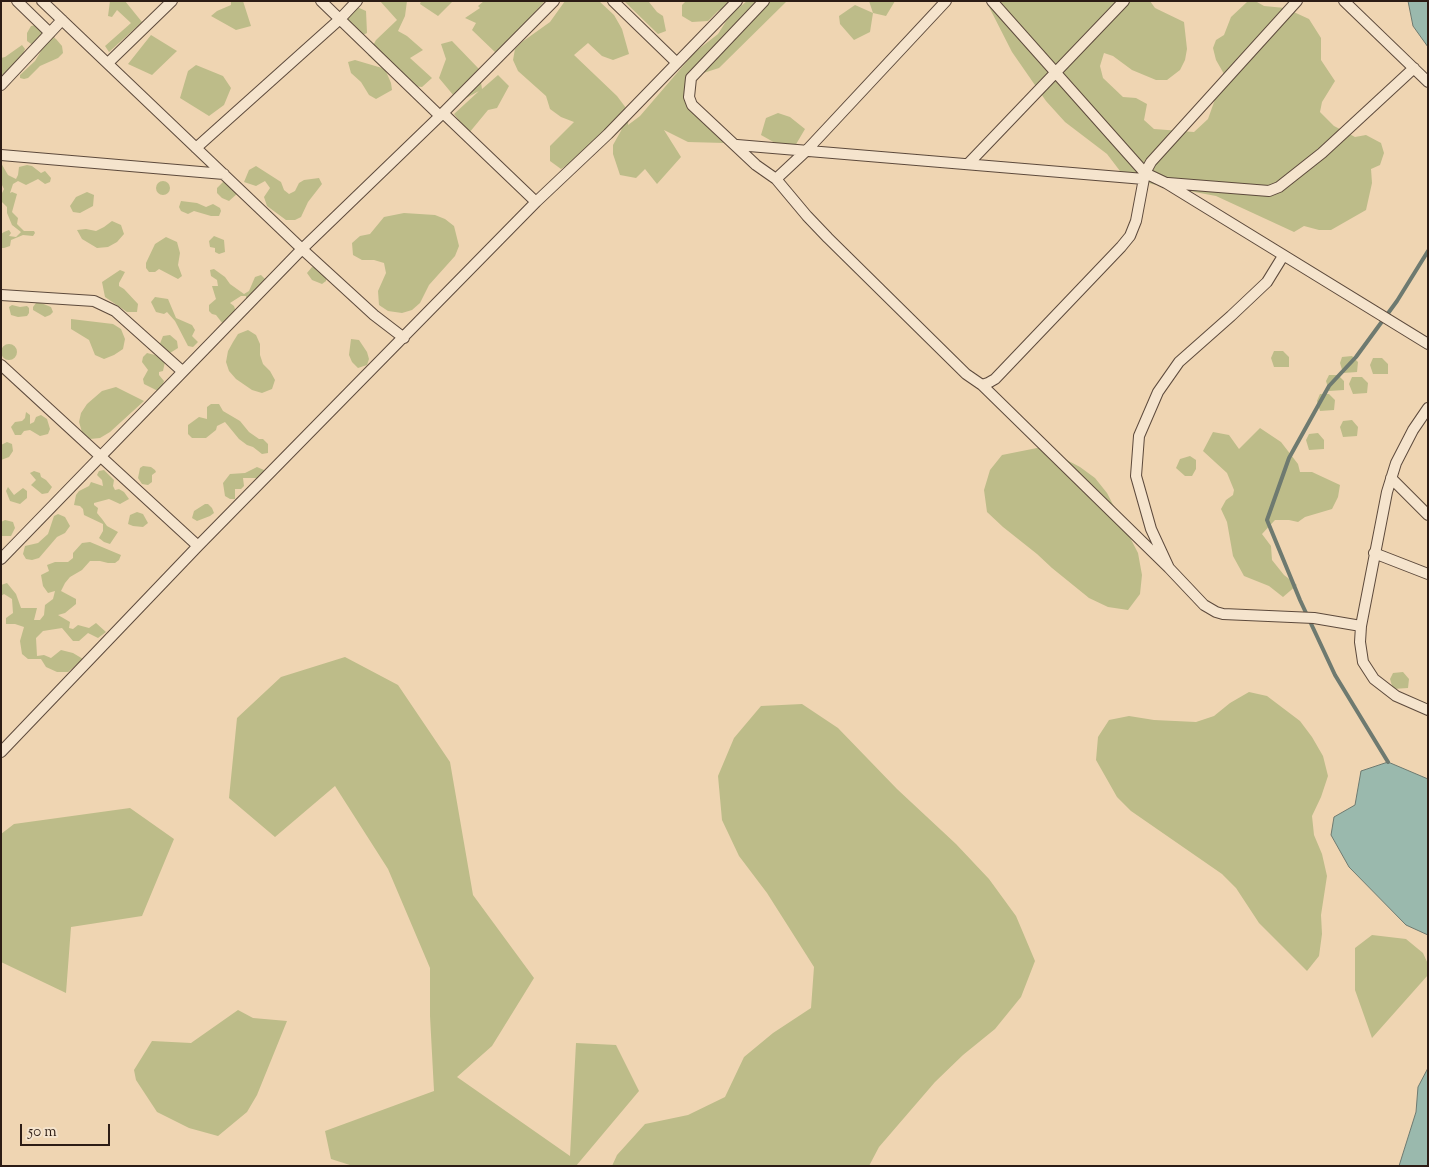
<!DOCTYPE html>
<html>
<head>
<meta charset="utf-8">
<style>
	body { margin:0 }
	#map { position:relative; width:1429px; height:1167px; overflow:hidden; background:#efd5b2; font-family:"Sorts Mill Goudy",serif }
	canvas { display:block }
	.frame { position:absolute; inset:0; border:2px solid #2c1c15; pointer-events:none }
	.scale { position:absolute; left:20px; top:1124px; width:90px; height:22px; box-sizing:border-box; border:2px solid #2c1c15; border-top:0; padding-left:6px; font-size:15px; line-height:18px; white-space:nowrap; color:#2c1c15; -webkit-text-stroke:4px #f5e4cd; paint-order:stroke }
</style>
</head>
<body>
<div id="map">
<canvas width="1429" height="1167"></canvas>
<div class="frame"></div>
<div class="scale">50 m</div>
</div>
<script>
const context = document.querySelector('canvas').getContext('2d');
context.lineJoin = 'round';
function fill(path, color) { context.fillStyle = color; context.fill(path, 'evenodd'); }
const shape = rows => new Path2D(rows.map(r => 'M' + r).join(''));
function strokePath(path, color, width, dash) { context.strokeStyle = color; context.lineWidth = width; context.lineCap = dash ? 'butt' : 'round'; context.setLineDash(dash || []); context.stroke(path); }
fill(shape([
	[110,1,125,1,142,22,109,52,105,46,131,23,117,10,112,17,108,16],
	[231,1,243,1,251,26,236,30,211,16,217,11,231,5],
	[380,1,407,1,405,16,398,31,407,36,423,50,410,58,432,78,422,87,400,84,385,69,391,83,392,90,376,99,369,95,361,82,351,73,348,62,355,60,382,68,368,55,376,40,397,20],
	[421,1,453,1,438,16,420,4],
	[484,1,545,1,497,54,472,30,476,23,465,18,480,8,478,6],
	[565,1,599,1,614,15,622,29,629,54,613,60,602,56,588,43,574,55,617,96,629,112,628,125,640,116,695,52,718,34,730,15,747,1,787,1,719,68,691,77,689,100,696,116,712,130,725,143,688,142,664,130,681,157,657,184,645,169,636,178,620,175,613,154,613,145,622,129,561,169,550,161,550,146,574,122,561,117,550,109,546,96,518,71,513,60,515,49,522,42,550,22],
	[624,1,649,2,657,12,663,16,666,31,658,34],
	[686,1,729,1,726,8,718,11,708,21,692,22,682,16,682,5],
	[869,1,895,1,886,16,873,13,870,32,854,40,840,24,839,16,855,5,873,13],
	[986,1,1150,1,1155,8,1184,22,1187,49,1185,60,1180,70,1167,80,1156,80,1132,70,1113,56,1104,53,1100,66,1103,78,1123,97,1136,98,1147,104,1144,120,1154,129,1194,132,1208,119,1224,74,1216,60,1213,48,1216,40,1224,35,1231,17,1247,2,1257,2,1264,6,1285,8,1309,19,1321,38,1321,60,1335,81,1322,102,1320,112,1334,126,1355,137,1366,135,1381,143,1384,153,1380,165,1371,169,1372,183,1366,210,1331,230,1319,230,1304,226,1294,232,1216,196,1152,184,1131,177,1120,171,1107,154,1065,122,1046,101,1012,52],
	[357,7,366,11,367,33,357,38,347,34,340,19],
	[36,25,56,39,62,46,63,53,58,58,40,66,28,78,24,79,20,78,20,75,35,61,41,51,41,47,34,46,27,41,27,33,31,26],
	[151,35,177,51,152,75,128,64],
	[452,41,479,69,482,89,498,75,509,86,497,108,488,110,469,133,454,114,479,91,459,102,439,78,446,59,441,44],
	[22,45,25,49,23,54,9,73,1,75,1,58,5,57],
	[196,65,223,76,231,88,224,105,209,116,180,98,188,71],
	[778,113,790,117,805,129,795,146,777,144,761,135,766,118],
	[1,163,8,175,16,179,18,175,19,167,27,165,32,166,41,173,45,171,51,178,50,182,45,184,38,179,26,185,18,181,13,184,10,193,12,192,17,194,12,212,18,218,17,224,24,231,34,231,35,233,33,236,23,235,11,240,10,246,4,248,1,248,1,234,4,232,9,230,11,233,9,236,16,237,21,232,12,225,7,213,7,207,1,201,1,195,4,189,1,183],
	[256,166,281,182,284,190,289,194,295,191,299,183,304,180,319,178,322,184,308,202,301,217,295,220,286,220,267,206,264,197,270,188,265,181,256,186,244,182,249,170],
	'156 188a7 7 0 1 1 14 0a7 7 0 1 1-14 0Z',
	[224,181,238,193,229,201,222,198,217,193,217,188],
	[87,192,94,195,93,206,80,213,73,212,70,206,76,197],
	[181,201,197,203,206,207,213,204,220,208,221,211,219,216,211,216,194,211,188,214,181,211,179,207],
	[404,213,435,215,445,219,454,226,459,246,455,256,429,285,420,303,412,310,402,313,388,311,379,305,378,291,386,273,384,263,374,260,362,260,353,255,352,243,360,236,370,234,384,217],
	[112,221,121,225,124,234,117,242,108,247,97,248,82,239,77,230,86,229,96,231,104,227],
	[214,236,224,240,225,252,219,254,215,252,215,248,210,247,209,241],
	[166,237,177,242,180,253,178,265,182,276,178,279,159,269,155,272,149,272,146,268,146,263,155,244],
	[312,267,317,268,326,276,326,281,322,284,312,280,307,273],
	[214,269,225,277,230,284,244,294,249,291,255,277,261,275,265,279,246,301,246,296,241,296,230,303,234,306,238,318,223,324,216,315,212,314,209,311,209,305,216,299,212,286,218,286,217,280,211,276,210,270],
	[120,270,125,272,119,283,119,286,124,289,138,304,137,312,127,312,105,297,102,282],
	[155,297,168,299,176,318,192,325,195,330,192,336,198,342,193,347,188,346,175,321,167,312,164,314,156,312,151,302],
	[36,303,41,303,51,307,53,312,50,315,45,317,33,310,33,307],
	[12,305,20,307,27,306,29,308,29,313,27,316,18,317,11,315,9,307],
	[71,319,113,324,121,329,125,339,123,349,114,355,104,359,95,355,89,340,71,329],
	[248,330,256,335,260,344,260,355,263,364,270,371,275,380,272,389,262,393,252,390,236,379,229,371,226,362,228,351,233,342,238,334],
	[170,335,177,341,178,348,170,353,159,346,163,336],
	[351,339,359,340,367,352,369,359,367,365,358,368,352,362,349,355],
	'1 352a8 8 0 1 1 16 0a8 8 0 1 1-16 0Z',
	[1274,351,1283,351,1289,357,1289,367,1274,367,1271,358],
	[147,353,155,355,165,362,163,371,159,372,159,375,164,381,162,387,158,391,144,384,143,379,148,370,142,362,143,357],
	[1352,356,1358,362,1357,372,1343,373,1340,363,1342,357],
	[1373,358,1382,358,1388,364,1388,374,1373,374,1370,365],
	[1329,375,1338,375,1344,381,1344,390,1329,391,1326,381],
	[1352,377,1362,377,1368,383,1367,393,1353,394,1349,384],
	[116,387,144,401,110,432,100,438,90,439,82,432,79,422,81,413,87,404,102,391],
	[1320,394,1329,394,1335,400,1334,410,1320,411,1317,401],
	[211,404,219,404,223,411,240,421,249,432,259,439,263,439,268,444,268,453,262,454,253,447,247,445,239,439,225,422,217,426,216,430,206,438,192,438,188,434,188,425,199,417,207,419,207,407],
	[26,412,30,415,30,424,34,422,36,417,41,415,47,419,50,429,48,434,40,436,30,430,24,431,21,435,15,435,11,427,15,422,22,421,25,418],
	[1352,420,1358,427,1357,436,1343,437,1340,427,1343,421],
	[1260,428,1281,442,1298,464,1300,472,1312,472,1340,485,1338,497,1332,509,1305,517,1298,522,1289,520,1275,520,1262,534,1271,546,1272,560,1284,575,1297,585,1283,597,1269,586,1244,576,1233,556,1227,522,1221,509,1226,500,1233,495,1234,490,1227,473,1203,451,1213,432,1229,435,1239,449],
	[1318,433,1324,440,1324,449,1309,450,1306,440,1309,434],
	[7,442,12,444,13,451,9,457,1,460,1,445],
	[1042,447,1080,467,1095,478,1107,493,1138,553,1142,575,1140,594,1128,610,1108,607,1089,598,1052,568,1037,554,1003,527,987,512,984,490,990,470,1002,455],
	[1190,456,1196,460,1196,469,1192,476,1185,476,1176,468,1180,459],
	[143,466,151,467,155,470,156,472,152,475,152,482,148,485,142,484,138,478,140,468],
	[257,467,264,470,265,474,262,478,243,478,244,486,241,489,235,489,235,499,230,499,225,496,223,483,230,474,245,473],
	[104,470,114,480,113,486,115,490,119,489,124,492,129,499,120,504,109,499,94,503,94,505,98,508,97,513,102,519,107,526,118,532,110,544,104,542,99,538,103,531,103,524,84,515,83,509,80,506,74,505,76,495,79,491,89,486,91,482,103,486,102,480,97,475,99,471],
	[34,471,40,473,41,477,46,480,52,487,48,493,42,494,31,485,36,480,30,473],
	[8,487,14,495,23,488,27,491,27,498,20,504,10,501,6,491],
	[205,504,208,504,212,508,214,513,210,516,197,521,192,518,194,511],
	[137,512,143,514,148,523,143,527,133,526,128,524,130,515],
	[58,514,65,517,70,526,65,533,57,537,39,558,32,560,26,559,23,554,25,546,38,543,48,534,54,516],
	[5,520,13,522,15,528,11,536,1,536,1,522],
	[90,542,121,555,119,560,115,563,108,563,100,561,90,561,82,570,70,577,65,583,61,591,76,599,76,604,65,613,58,615,70,622,69,628,73,629,78,625,89,628,96,623,106,632,98,638,88,633,79,641,73,641,62,628,43,631,36,638,37,656,44,655,51,658,61,650,73,653,83,659,68,672,57,672,46,667,41,659,28,659,22,654,20,641,24,627,15,624,6,624,6,618,13,613,12,599,4,594,1,596,1,585,7,583,16,594,21,608,37,608,34,620,40,620,44,615,45,605,53,599,55,591,48,593,43,586,41,575,49,571,47,565,55,562,68,562,73,558,73,553,82,543],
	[345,657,398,685,450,762,473,895,534,978,492,1046,457,1077,570,1156,576,1043,616,1045,639,1091,576,1166,353,1166,331,1159,325,1131,434,1091,430,1016,430,968,388,869,335,786,275,837,229,798,237,718,281,677],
	[1403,672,1409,679,1408,688,1393,689,1390,679,1393,673],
	[1249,692,1267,696,1300,721,1312,737,1323,756,1328,776,1321,797,1312,816,1314,835,1322,854,1327,876,1321,915,1322,934,1319,956,1307,971,1259,923,1236,888,1222,874,1131,811,1117,797,1096,760,1098,737,1109,720,1129,716,1154,720,1196,722,1214,716,1230,703],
	[802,704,838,728,897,789,956,844,989,879,1016,916,1035,961,1021,997,995,1029,963,1055,935,1082,879,1147,869,1166,612,1166,617,1155,645,1124,688,1115,725,1097,744,1057,773,1033,811,1008,814,967,767,893,739,856,722,820,718,776,734,738,761,706],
	[130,808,174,839,142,916,71,927,66,993,1,962,1,834,14,824],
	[1372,935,1406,939,1423,953,1428,964,1428,975,1372,1038,1355,990,1355,948],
	[238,1010,253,1018,287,1021,257,1095,247,1112,218,1136,189,1128,157,1112,136,1080,134,1070,152,1041,191,1043]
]), '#bdbc89');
const water = shape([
	[1408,1,1428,1,1428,47,1413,26,1408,1],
	[1388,762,1428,779,1428,935,1406,925,1349,867,1331,835,1334,817,1355,805,1361,771,1388,762],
	[1428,1068,1428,1166,1399,1166,1416,1112,1418,1087,1428,1068]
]);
fill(water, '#9ab9ad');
strokePath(water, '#6e7a70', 1);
strokePath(shape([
	[1388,762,1335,675,1300,600,1267,520,1289,458,1329,386,1356,357,1397,301,1428,251]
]), '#6e7a70', 4);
const minor = shape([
	[17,1,50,33],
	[42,1,302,249,374,315,404,338],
	[321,1,440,116],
	[613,1,677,63],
	[764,1,691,78,689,97,692,105,756,165,776,179,807,216,828,238,966,374,982,385,1169,568],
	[992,1,1145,173,1166,183,1428,344],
	[1344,1,1428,82],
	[108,63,172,1],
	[1,85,62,20],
	[443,113,536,202],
	[737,145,1144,179],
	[196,148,340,19,357,1],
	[1,155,224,174],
	[968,164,1124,1],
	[776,179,806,151,946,1],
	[1168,183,1269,191,1279,187,1322,153,1414,68],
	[1283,256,1267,282,1231,316,1179,362,1158,392,1139,436,1136,476,1151,529,1169,568,1204,605,1216,612,1223,614,1314,618,1361,626],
	[1,295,94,301,115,311,182,371],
	[1,365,198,546],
	[982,385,988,383,995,379,1121,247,1130,236,1136,221,1145,173,1151,162,1297,1],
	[1428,408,1413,430,1396,463,1387,492,1361,626,1360,642,1363,662,1374,679,1396,696,1428,710],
	[1391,478,1428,515],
	[1374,553,1428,574],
	[1,559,302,249,443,113,554,1],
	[1,752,198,546,536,202,608,134,737,1]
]);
strokePath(minor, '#5d4a3c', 12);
strokePath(minor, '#f5e4cd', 10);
</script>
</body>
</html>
